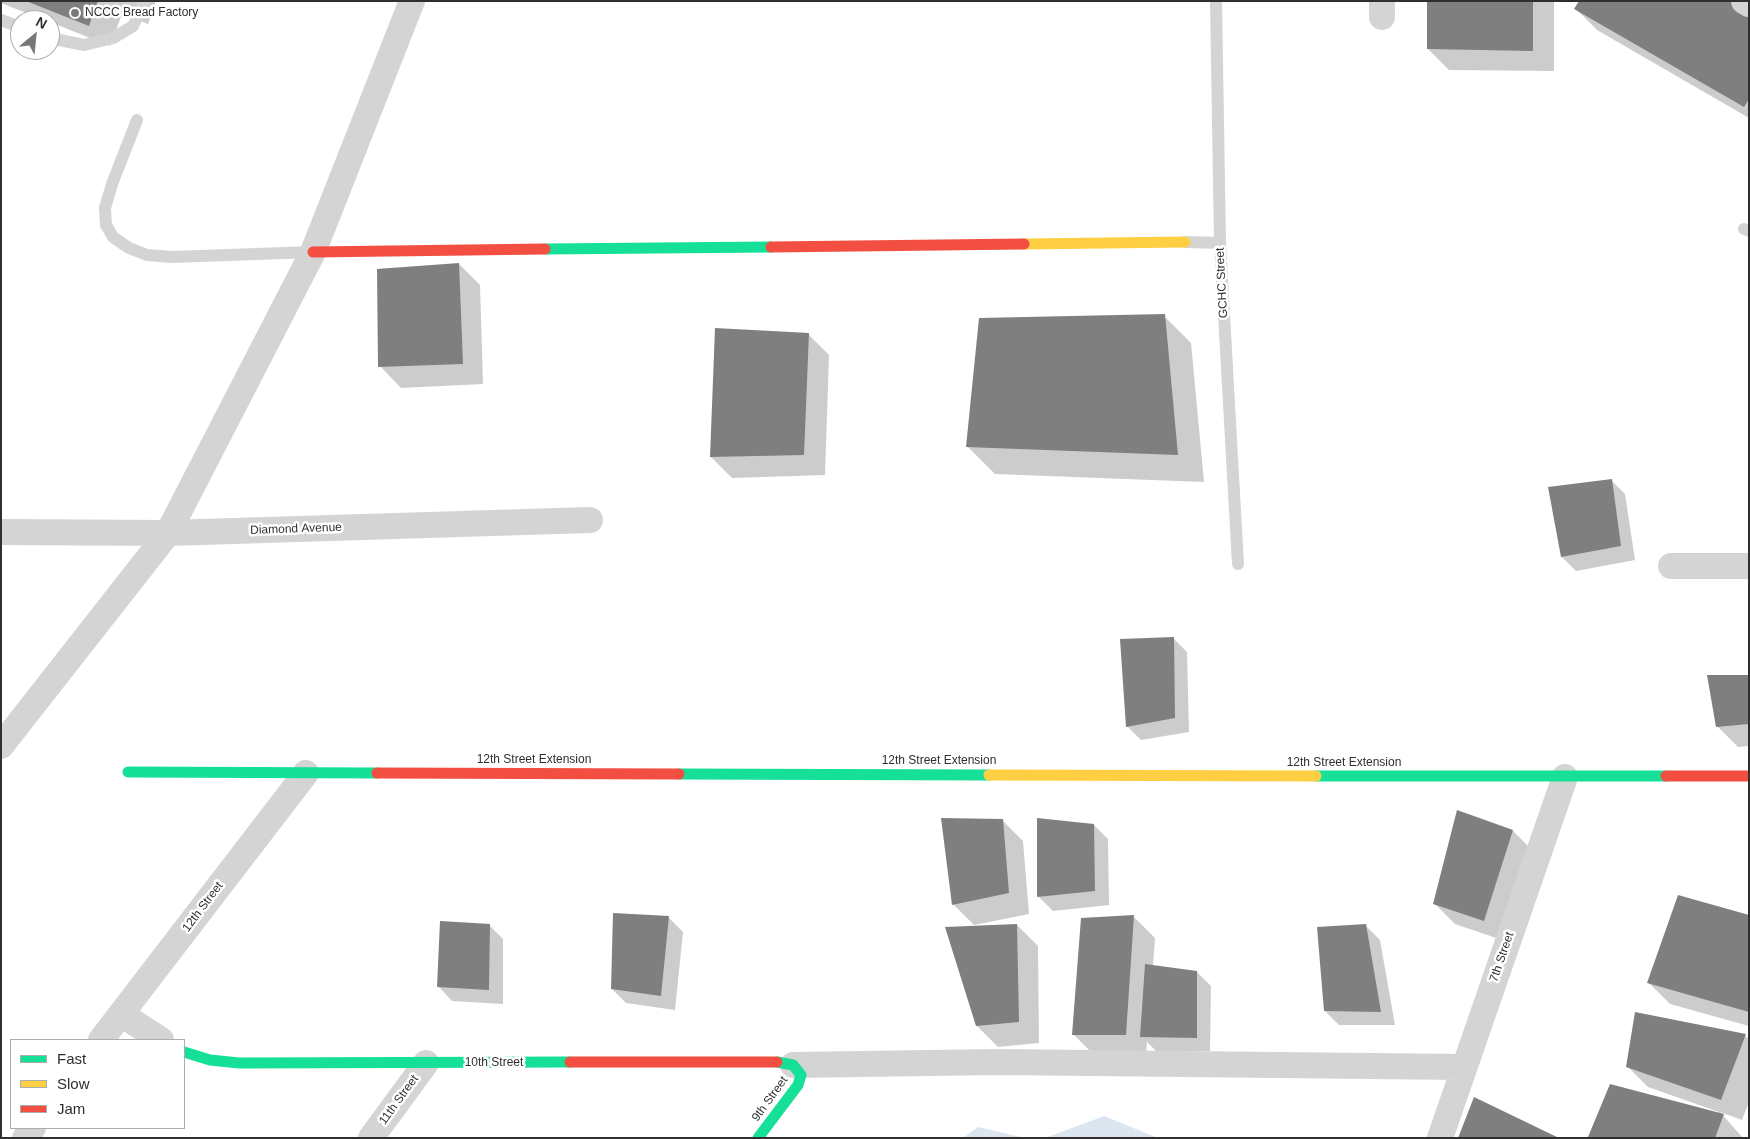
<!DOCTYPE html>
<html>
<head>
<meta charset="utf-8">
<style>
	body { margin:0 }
	#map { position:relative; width:1750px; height:1139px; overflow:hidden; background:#fff; font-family:Arial,sans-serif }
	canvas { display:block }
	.frame { position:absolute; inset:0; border:2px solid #2f2f2f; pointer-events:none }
	.legend { position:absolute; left:10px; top:1039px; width:175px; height:90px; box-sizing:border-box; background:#fff; border:1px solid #acacac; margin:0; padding:6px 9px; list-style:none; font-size:15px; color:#2f2f2f }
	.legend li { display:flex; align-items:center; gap:10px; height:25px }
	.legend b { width:25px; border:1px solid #acacac }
	.north { position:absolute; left:10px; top:10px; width:50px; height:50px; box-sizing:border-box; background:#fff; border:1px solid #acacac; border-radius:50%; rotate:28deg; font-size:14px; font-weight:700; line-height:20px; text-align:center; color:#2f2f2f }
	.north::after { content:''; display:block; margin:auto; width:18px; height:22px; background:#787878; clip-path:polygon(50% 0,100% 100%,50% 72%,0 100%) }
</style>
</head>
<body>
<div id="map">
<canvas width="1750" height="1139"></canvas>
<div class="frame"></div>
<ul class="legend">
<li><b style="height:6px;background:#16e098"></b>Fast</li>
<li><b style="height:6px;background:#ffcf43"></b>Slow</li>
<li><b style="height:6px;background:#f24e42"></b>Jam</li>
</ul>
<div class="north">N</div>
</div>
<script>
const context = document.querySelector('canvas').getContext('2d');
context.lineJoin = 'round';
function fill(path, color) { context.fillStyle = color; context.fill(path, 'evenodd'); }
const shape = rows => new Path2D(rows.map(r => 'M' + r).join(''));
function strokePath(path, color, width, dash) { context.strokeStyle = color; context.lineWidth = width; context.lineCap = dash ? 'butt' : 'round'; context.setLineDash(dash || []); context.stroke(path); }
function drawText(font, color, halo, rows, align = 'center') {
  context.font = font + ' Arial,sans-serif'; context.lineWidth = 5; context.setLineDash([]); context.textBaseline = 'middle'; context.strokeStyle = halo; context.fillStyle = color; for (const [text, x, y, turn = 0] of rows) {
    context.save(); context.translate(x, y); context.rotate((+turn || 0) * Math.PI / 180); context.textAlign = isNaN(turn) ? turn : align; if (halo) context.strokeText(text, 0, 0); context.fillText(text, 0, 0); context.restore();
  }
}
fill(shape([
	[1104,1116,1158,1138,1045,1138],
	[978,1127,1025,1138,963,1138]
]), '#dbe6f0');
fill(shape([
	[1,1,156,1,148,24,122,14,110,46,50,22,50,20,44,20,1,3],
	[1428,1,1554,1,1554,71,1449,70,1428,49],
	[1576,9,1749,10,1749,118,1597,30],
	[459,264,480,285,483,384,401,388,380,366],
	[1164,316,1191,343,1204,482,995,474,967,446],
	[808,334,829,355,825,475,732,478,711,457],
	[1611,480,1625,494,1635,560,1576,571,1562,557,1550,489],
	[1173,638,1187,652,1189,732,1141,740,1127,726],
	[1749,677,1749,746,1738,747,1717,726],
	[1458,811,1513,831,1534,852,1505,941,1455,924,1434,903],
	[1002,820,1023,841,1029,914,974,925,953,904],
	[1094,825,1108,839,1109,905,1053,911,1038,896],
	[1749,916,1749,1026,1670,1004,1649,983],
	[668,917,683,932,675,1010,626,1003,612,989],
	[1134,917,1155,938,1153,966,1197,972,1211,986,1210,1051,1156,1051,1147,1042,1146,1055,1095,1056,1074,1035],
	[489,925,503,939,503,1004,452,1001,438,986],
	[1017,925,1038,946,1039,1043,998,1047,977,1026],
	[1366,926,1380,940,1395,1025,1339,1025,1325,1011],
	[1745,1036,1749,1039,1749,1102,1742,1120,1720,1112,1743,1138,1590,1136,1718,1114,1719,1112,1648,1087,1627,1066]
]), '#0003');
fill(shape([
	[26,1,98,1,89,26],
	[1427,1,1533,1,1533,51,1427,49],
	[1579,1,1737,1,1749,8,1749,99,1744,107,1574,9],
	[459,263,463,364,378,367,377,269],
	[1165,314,1178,455,966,447,979,318],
	[715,328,809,333,804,455,710,457],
	[1612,479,1621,546,1561,557,1548,487],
	[1174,637,1175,718,1126,727,1120,639],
	[1707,675,1749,675,1749,724,1716,727],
	[1457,810,1513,830,1484,921,1433,904],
	[941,818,1003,819,1009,893,952,905],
	[1037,818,1094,824,1095,891,1037,897],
	[1678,895,1749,915,1749,1012,1647,983],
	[613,913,669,916,661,996,611,989],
	[1134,915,1126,1035,1072,1035,1081,918],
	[440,921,490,924,489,990,437,987],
	[1017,924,1019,1022,976,1026,945,927],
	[1366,924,1381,1012,1324,1011,1317,927],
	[1145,964,1197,971,1197,1038,1140,1037],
	[1635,1012,1746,1034,1721,1100,1626,1067],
	[1610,1084,1724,1114,1715,1138,1588,1137],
	[1474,1097,1559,1138,1458,1138]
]), '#7f7f7f');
strokePath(shape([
	[1216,1,1220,243,1238,564],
	[1,20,20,27],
	[50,38,84,45,113,38,133,26,145,1],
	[137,120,112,184,105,208,106,225,113,237,129,248,147,255,172,257,313,252],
	[1744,229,1749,231],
	[1185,242,1220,243]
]), '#d4d4d4', 12);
strokePath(shape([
	[1382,1,1382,17],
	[1744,1,1749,4],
	[1,532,168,533,590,520],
	[1671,566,1749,566],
	[1,746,168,533,313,252,412,1],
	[121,1014,161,1040],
	[101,1040,306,773],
	[793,1065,998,1062,1463,1067],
	[25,1138,33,1128],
	[371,1138,426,1063],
	[1440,1138,1565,777]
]), '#d4d4d4', 26);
strokePath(shape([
	[545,249,771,247],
	[128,772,377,773],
	[679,774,989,775],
	[1316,776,1666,776],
	[184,1052,210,1060,239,1063,570,1062],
	[758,1138,798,1085,801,1075,793,1065,777,1062]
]), '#16e098', 11);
strokePath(shape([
	[1024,244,1185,242],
	[989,775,1316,776]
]), '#ffcf43', 11);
strokePath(shape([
	[771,247,1024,244],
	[313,252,545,249],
	[377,773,679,774],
	[1666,776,1749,776],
	[570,1062,777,1062]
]), '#f24e42', 11);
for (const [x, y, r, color] of [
	[75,13,5,"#787878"]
]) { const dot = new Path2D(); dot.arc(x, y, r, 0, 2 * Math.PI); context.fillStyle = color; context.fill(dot); strokePath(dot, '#fff', 2); }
drawText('12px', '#2f2f2f', '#fff', [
	["NCCC Bread Factory",85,13]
], 'left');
drawText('12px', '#2f2f2f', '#fff', [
	["GCHC Street",1222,283,-93],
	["Diamond Avenue",296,529,-2],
	["12th Street Extension",534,760],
	["12th Street Extension",939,761],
	["12th Street Extension",1344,763],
	["12th Street",203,907,-53],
	["7th Street",1502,957,-71],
	["10th Street",494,1063],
	["9th Street",770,1099,-54],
	["11th Street",399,1100,-54]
]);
</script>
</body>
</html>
